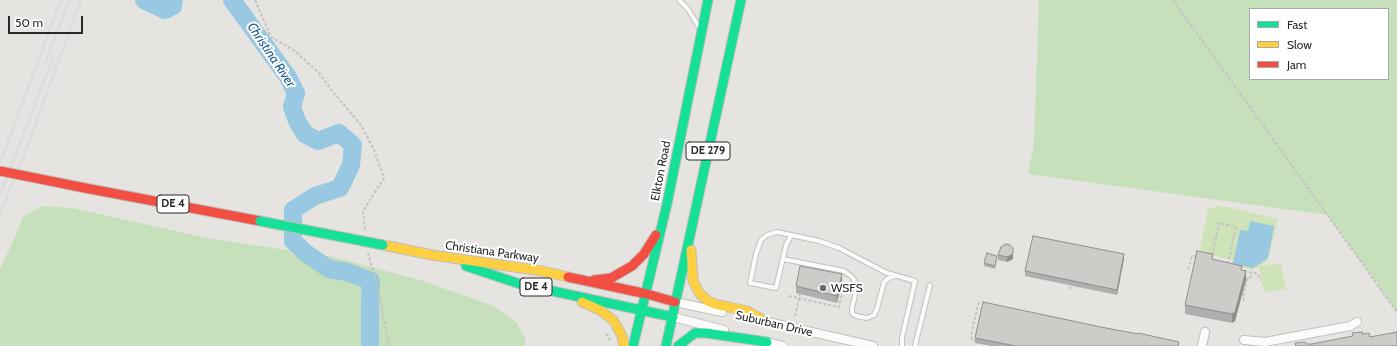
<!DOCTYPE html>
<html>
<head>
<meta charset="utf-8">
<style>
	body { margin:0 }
	#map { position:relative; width:1397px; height:346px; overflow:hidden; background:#e6e4e0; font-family:Cabin,sans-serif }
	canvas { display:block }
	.legend { position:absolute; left:1249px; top:8px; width:140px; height:72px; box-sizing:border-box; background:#fff; border:1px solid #a9a9a9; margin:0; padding:5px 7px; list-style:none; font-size:12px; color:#292929 }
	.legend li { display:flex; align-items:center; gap:8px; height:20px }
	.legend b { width:20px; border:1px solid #a9a9a9 }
	.scale { position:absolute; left:8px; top:16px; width:75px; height:18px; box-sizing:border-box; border:2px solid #292929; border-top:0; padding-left:5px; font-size:12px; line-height:14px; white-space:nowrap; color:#292929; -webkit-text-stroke:3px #fff; paint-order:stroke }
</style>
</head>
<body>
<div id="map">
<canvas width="1397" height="346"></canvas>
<ul class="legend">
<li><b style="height:5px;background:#16e098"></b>Fast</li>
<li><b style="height:5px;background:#ffcf43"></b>Slow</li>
<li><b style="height:5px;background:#f24e42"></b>Jam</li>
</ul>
<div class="scale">50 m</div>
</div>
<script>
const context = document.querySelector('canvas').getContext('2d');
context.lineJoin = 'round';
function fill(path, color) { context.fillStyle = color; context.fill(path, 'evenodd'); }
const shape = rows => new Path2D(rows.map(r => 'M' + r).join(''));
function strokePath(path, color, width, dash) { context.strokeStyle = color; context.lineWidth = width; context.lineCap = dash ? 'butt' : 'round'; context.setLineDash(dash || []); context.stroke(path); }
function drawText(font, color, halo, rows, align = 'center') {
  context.font = font + ' Cabin,sans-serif'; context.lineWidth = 4; context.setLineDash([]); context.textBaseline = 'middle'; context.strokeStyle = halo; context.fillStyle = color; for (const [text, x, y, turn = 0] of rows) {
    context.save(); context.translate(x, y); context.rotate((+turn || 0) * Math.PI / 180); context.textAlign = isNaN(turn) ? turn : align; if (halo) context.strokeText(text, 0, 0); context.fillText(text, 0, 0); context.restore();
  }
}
fill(shape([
	[1039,0,1397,0,1397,312,1328,215,1028,174,1034,143],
	[1250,9,1388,9,1388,79,1250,79],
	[42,206,72,208,207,238,333,257,420,280,494,306,517,323,526,341,524,346,0,346,0,270,24,216]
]), '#c6e0bb');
fill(shape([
	[1217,206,1232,208,1278,219,1268,260,1253,270,1231,265,1232,260,1199,253,1208,209],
	[1281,263,1286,289,1264,292,1259,266]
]), '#cfe3b9');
fill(shape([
	[1250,221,1274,226,1268,258,1253,268,1233,264,1240,230,1248,231]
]), '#98c8e2');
strokePath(shape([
	[144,0,165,10,173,6,174,0],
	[232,0,288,77,296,93,292,107,297,121,305,134,318,141,339,133,353,145,351,165,340,188,315,196,293,210,293,241,307,254,329,269,347,272,371,281,370,302,370,346]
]), '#98c8e2', 18);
const lane = shape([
	[679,0,688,9,699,27],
	[791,236,786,245,776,288,750,283,756,254,761,240,767,235,777,232,819,241,839,248,887,273,915,281,902,338,902,346],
	[783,259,844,271,852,277,856,283,856,291,852,308,852,313,856,316,867,318,874,315,877,309,884,282,889,278,895,276],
	[915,346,930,285]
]);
const street = shape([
	[675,302,722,312],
	[673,317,724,330],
	[763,321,873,346],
	[1244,340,1265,342,1350,326,1357,322],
	[764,341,783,346],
	[1202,346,1205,332]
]);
const fast = shape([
	[466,266,520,284,673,317],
	[633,346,667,204,708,0],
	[666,346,741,0],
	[678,346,695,333,706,333,767,342]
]);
const slow = shape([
	[383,245,432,255,542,271,568,277],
	[691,250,693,281,700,294,708,301,715,304,747,311,767,322],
	[582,302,600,310,614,321,622,336,624,346]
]);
const jam = shape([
	[85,188,260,221],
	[568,277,647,294,675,302],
	[594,280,611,278,632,266,644,254,656,235]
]);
strokePath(lane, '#c0c0c0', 6);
strokePath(street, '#c0c0c0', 10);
strokePath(fast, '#bfbebd', 11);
strokePath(slow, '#bfbebd', 11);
strokePath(jam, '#bfbebd', 11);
strokePath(shape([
	[255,0,271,37,295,51,319,73,333,92,361,125,374,150,384,178,363,211,365,231],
	[1173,0,1397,312],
	[368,253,378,289,389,346],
	[1212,255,1219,223,1236,227,1228,263],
	[1188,269,1192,256,1197,256],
	[1244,271,1255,273,1258,274,1260,280,1261,280],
	[1246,278,1250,279,1252,272],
	[1070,289,1071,283],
	[789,296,839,307,842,294,839,293],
	[1244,301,1243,297,1247,278],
	[795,316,800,294],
	[608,334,607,335,611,342],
	[976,341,972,340,971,335,979,301]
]), '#c3c3c2', 2, [3, 2]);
strokePath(lane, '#fbfbfa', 4);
strokePath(street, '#fbfbfa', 8);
strokePath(fast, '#16e098', 9);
strokePath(slow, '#ffcf43', 9);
strokePath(jam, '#f24e42', 9);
strokePath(shape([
	[45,64,69,0],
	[0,163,61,0],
	[0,195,53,58],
	[0,213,23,158,81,0]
]), '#dddcde', 3);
const fastBridge = shape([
	[260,221,383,245]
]);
const jamBridge = shape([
	[0,171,85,188]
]);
strokePath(fastBridge, '#bfbebd', 11, []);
strokePath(jamBridge, '#bfbebd', 11, []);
strokePath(fastBridge, '#16e098', 9);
strokePath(jamBridge, '#f24e42', 9);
fill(shape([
	[1001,247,1013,259,1007,262,998,260,998,255],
	[997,259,995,269,984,266,984,263],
	[1124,259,1117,295,1025,276,1025,271],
	[1213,260,1242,270,1246,280,1235,321,1232,323,1185,314,1185,305],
	[842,282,837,303,796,293,796,286],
	[975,338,1179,346,991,346,975,343]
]), '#b1afad');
fill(shape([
	[1013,248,1013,259,1007,262,1007,257],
	[1124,254,1124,259,1117,295,1117,290],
	[1246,271,1246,280,1235,321,1232,323,1232,314],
	[842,274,842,282,837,303,837,296]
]), '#908f8d');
const building = shape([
	[1033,236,1124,254,1117,290,1025,271,1033,236],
	[1006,244,1010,245,1013,248,1013,254,1007,257,998,255,1001,247,1006,244],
	[1197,251,1213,254,1212,259,1242,266,1241,270,1246,271,1235,312,1232,314,1185,305,1197,251],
	[987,253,997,256,995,266,984,263,987,253],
	[800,266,842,274,837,296,796,286,800,266],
	[983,302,1101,327,1138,334,1138,333,1179,342,1178,346,1016,346,975,338,983,302],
	[1362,332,1362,334,1369,333,1370,337,1397,332,1397,346,1295,346,1296,346,1295,343,1305,342,1307,344,1312,344,1353,336,1352,333,1362,332]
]);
fill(building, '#ceccc9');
strokePath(building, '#908f8d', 1);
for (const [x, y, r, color] of [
	[823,288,4,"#6b6a69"]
]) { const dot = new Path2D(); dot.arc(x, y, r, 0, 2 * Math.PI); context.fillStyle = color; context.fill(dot); strokePath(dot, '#fff', 1.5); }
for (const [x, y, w] of [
	[708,151,44],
	[173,204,32],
	[536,287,32]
]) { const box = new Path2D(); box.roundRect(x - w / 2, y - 9, w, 18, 3); context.fillStyle = '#fff'; context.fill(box); strokePath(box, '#292929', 1); }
drawText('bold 11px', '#292929', null, [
	["DE 279",708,151],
	["DE 4",173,204],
	["DE 4",536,287]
]);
drawText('12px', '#292929', '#fff', [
	["Elkton Road",661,171,-79],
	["Christiana Parkway",492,252,8],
	["Suburban Drive",774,324,13]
]);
drawText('12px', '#292929', '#fff', [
	["WSFS",831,288]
], 'left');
drawText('italic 13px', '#195a8d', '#fff', [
	["Christina River",271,55,56]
]);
</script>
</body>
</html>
